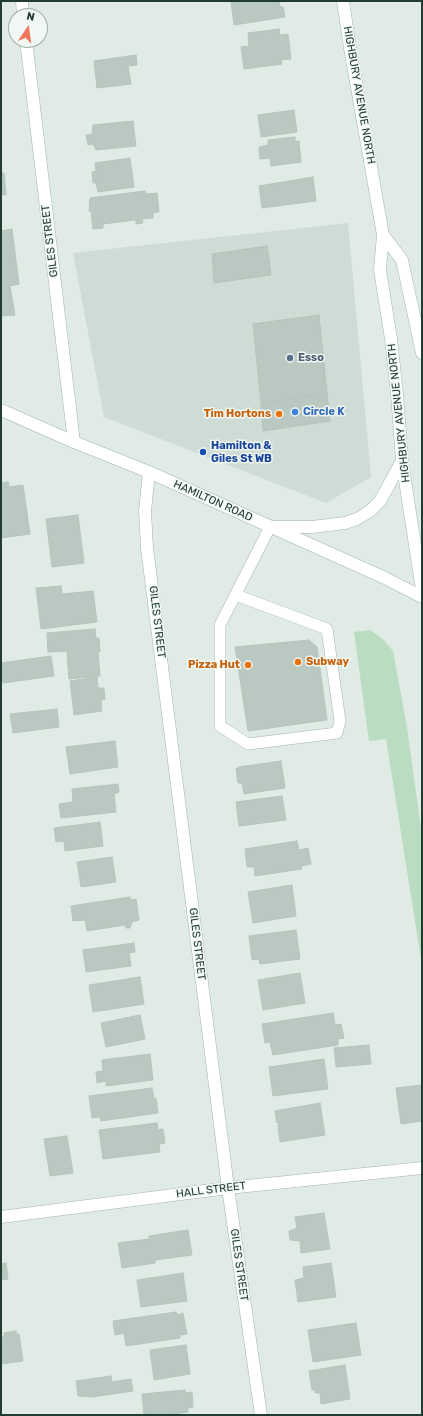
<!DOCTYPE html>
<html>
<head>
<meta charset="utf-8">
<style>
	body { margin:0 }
	#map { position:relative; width:423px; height:1416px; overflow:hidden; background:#e1ebe6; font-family:Rubik,sans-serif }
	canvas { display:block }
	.frame { position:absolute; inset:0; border:2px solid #223c32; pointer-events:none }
	.north { position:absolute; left:8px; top:8px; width:40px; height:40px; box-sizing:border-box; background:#f1f8f4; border:1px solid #9eada6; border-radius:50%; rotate:13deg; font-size:11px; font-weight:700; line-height:16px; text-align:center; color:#223c32 }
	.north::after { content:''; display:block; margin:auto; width:14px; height:18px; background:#f0735b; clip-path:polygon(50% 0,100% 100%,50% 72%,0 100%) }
</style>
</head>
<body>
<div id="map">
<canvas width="423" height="1416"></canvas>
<div class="frame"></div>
<div class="north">N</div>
</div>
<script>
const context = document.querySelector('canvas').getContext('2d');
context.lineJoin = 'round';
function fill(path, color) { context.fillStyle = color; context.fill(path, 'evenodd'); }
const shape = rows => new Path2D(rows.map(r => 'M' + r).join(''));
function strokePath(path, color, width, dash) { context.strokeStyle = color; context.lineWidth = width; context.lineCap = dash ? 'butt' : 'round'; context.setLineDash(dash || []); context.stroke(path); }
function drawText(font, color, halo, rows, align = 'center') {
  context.font = font + ' Rubik,sans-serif'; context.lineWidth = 3; context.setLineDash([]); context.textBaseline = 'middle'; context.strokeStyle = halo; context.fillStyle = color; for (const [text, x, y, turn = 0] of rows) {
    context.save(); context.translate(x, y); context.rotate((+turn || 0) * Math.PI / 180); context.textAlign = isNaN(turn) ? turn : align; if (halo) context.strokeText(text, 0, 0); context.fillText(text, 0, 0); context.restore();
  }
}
fill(shape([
	[348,223,371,477,326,503,104,417,73,253]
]), '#cfdbd5');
fill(shape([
	[370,630,383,639,393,651,407,727,422,835,422,965,386,739,369,741,354,632]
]), '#badcc0');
const building = shape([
	[231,1,279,1,280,7,283,7,285,17,234,25,231,1],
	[279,29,280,35,288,34,291,59,281,60,282,64,244,69,241,47,249,46,248,33,279,29],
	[136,55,137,65,128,66,131,84,97,88,94,61,136,55],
	[294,110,297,132,261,137,258,115,294,110],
	[133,121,136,146,96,150,93,144,88,145,86,135,92,134,93,125,133,121],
	[295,137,295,142,299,141,301,162,271,166,270,158,260,159,259,147,268,145,268,140,295,137],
	[130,158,134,187,98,192,96,183,93,183,92,172,96,171,95,163,130,158],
	[1,173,4,173,6,195,1,195,1,173],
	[313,177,316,201,262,208,259,186,313,177],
	[145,191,146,194,157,193,159,212,153,213,153,218,142,219,143,223,136,224,136,220,103,224,103,228,93,229,91,211,89,211,90,198,145,191],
	[12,229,19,284,10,286,15,315,1,316,1,231,12,229],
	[267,246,271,275,214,283,212,254,267,246],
	[319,315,327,393,261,404,253,324,319,315],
	[327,393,330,421,263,431,261,404,327,393],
	[8,482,9,487,23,485,30,534,1,538,1,483,8,482],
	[78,515,84,563,52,567,46,519,78,515],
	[61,586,62,594,93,591,97,622,41,629,36,588,61,586],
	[95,629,96,638,99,638,100,652,98,652,100,676,69,679,67,651,48,652,47,633,95,629],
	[309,640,317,647,327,720,248,731,235,647,309,640],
	[51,656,54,676,3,683,1,663,51,656],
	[97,677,98,688,104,688,105,699,101,700,102,711,74,715,70,681,97,677],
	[57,709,59,727,13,733,10,714,57,709],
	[115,741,118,767,70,774,66,747,115,741],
	[281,761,285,788,244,794,242,783,238,783,236,769,239,767,281,761],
	[118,784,119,792,114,794,116,812,61,818,59,804,73,802,72,789,118,784],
	[282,796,286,820,239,826,236,802,282,796],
	[100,822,103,846,65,851,64,841,56,842,54,828,100,822],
	[297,841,299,850,308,848,311,864,301,866,302,869,255,876,254,867,247,867,245,849,297,841],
	[112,857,116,882,81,887,77,862,112,857],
	[292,885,296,916,253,923,248,892,292,885],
	[130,897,130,900,136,899,139,920,132,922,130,928,126,928,125,925,87,931,85,920,73,921,71,906,130,897],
	[296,930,300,959,260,964,259,959,252,960,249,936,296,930],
	[134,943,135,952,129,953,131,966,86,972,83,950,134,943],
	[300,973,305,1003,263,1010,258,980,300,973],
	[140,977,144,1004,93,1012,89,985,140,977],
	[333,1013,335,1025,341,1024,344,1038,338,1039,338,1045,273,1055,270,1042,265,1043,262,1024,333,1013],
	[140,1015,145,1039,106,1047,101,1023,140,1015],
	[369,1045,371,1064,336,1067,334,1048,369,1045],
	[150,1054,153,1080,106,1086,106,1081,97,1083,96,1072,103,1071,102,1060,150,1054],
	[324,1059,328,1089,273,1096,269,1067,324,1059],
	[422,1085,422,1121,401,1124,396,1088,422,1085],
	[152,1088,154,1099,156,1098,158,1113,101,1121,100,1117,92,1118,89,1096,152,1088],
	[320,1103,325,1135,280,1142,278,1125,280,1123,277,1123,275,1111,320,1103],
	[157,1123,158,1130,163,1129,165,1143,159,1144,160,1152,103,1159,99,1130,157,1123],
	[67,1136,73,1173,50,1176,44,1139,67,1136],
	[324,1213,330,1249,301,1253,300,1241,290,1240,289,1231,297,1228,295,1217,324,1213],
	[188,1230,192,1255,155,1260,155,1263,122,1268,118,1243,149,1239,149,1236,188,1230],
	[6,1263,8,1279,1,1280,1,1264,6,1263],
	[331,1263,336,1297,298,1302,295,1280,304,1278,303,1267,331,1263],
	[183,1273,187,1301,141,1307,137,1280,183,1273],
	[176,1312,177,1315,183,1313,187,1334,180,1335,180,1338,126,1346,124,1333,115,1335,113,1321,176,1312],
	[356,1323,361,1355,313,1362,308,1330,356,1323],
	[16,1331,17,1335,19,1334,23,1361,1,1364,1,1337,4,1337,4,1333,16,1331],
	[186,1345,190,1374,154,1380,150,1350,186,1345],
	[345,1365,350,1399,321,1404,320,1393,315,1393,315,1390,312,1390,309,1371,345,1365],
	[111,1376,112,1382,131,1379,133,1391,92,1397,78,1396,76,1381,111,1376],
	[185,1390,186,1393,192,1392,193,1407,188,1408,188,1412,174,1414,174,1415,144,1415,142,1394,185,1390]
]);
fill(building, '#b9c9c1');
strokePath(building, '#b3c5bc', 1);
const service = shape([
	[236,595,327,629,340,721,337,733,248,744,220,726,220,625,270,527]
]);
const minor = shape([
	[22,1,23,16],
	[26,40,74,442],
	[149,472,145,511,147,548,228,1188,261,1415],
	[1,1217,228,1188,422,1168]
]);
const secondary = shape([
	[343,1,350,48,383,235,380,270,391,339,397,394,402,461,422,590],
	[383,235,402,260,422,353],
	[1,410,74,442,149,472,385,578,422,597],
	[275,527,312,527,345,523,357,519,370,511,380,501,402,461]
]);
strokePath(service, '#a4b3ac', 12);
strokePath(minor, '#a4b3ac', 13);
strokePath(secondary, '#a0b7ad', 13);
strokePath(service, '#fff', 11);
strokePath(minor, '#fff', 12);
strokePath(secondary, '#fff', 12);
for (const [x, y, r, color] of [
	[290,358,4,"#5c6f8a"],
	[295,412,4,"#3f7fe0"],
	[279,414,4,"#e8710a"],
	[203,452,4,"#1a4fb4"],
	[298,662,4,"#e8710a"],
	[248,665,4,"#e8710a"]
]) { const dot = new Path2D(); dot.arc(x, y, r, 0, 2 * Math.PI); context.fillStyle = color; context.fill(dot); strokePath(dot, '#f1f8f4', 1.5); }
drawText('11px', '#223c32', '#f1f8f4', [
	["HIGHBURY AVENUE NORTH",359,95,80],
	["GILES STREET",50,241,-97],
	["HIGHBURY AVENUE NORTH",399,413,-96],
	["HAMILTON ROAD",213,501,24],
	["GILES STREET",157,622,83],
	["GILES STREET",197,944,83],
	["HALL STREET",211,1190,-7],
	["GILES STREET",239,1265,82]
]);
drawText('bold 11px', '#4e5e75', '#f1f8f4', [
	["Esso",298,358]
], 'left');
drawText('bold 11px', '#366cbe', '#f1f8f4', [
	["Circle K",303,412]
], 'left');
drawText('bold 11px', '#c56008', '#f1f8f4', [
	["Tim Hortons",271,414],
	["Subway",306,662,"left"],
	["Pizza Hut",240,665]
], 'right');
drawText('bold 11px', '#164399', '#f1f8f4', [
	["Hamilton &",211,446],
	["Giles St WB",211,459]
], 'left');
</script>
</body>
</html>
